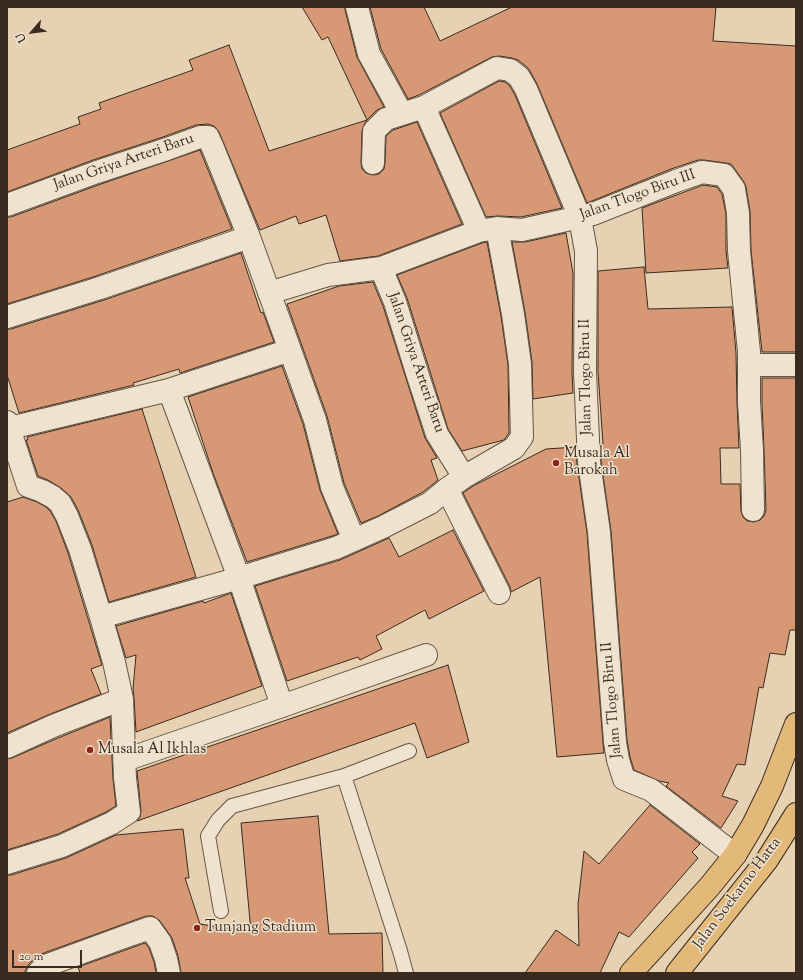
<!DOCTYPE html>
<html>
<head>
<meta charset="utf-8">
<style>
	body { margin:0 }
	#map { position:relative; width:803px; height:980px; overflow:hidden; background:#e6d2b3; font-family:"Sorts Mill Goudy",serif }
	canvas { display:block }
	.frame { position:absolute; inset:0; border:8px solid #392b1f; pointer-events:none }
	.north { position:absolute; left:12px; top:12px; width:40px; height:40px; -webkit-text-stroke:3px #efe2ce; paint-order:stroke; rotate:242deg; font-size:11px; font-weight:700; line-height:16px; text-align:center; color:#392b1f }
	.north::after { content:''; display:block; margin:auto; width:14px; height:18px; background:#392b1f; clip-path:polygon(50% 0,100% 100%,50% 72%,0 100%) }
	.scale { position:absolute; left:12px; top:950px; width:70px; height:18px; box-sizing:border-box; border:2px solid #392b1f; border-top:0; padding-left:5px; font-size:12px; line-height:14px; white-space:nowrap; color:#392b1f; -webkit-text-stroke:3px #efe2ce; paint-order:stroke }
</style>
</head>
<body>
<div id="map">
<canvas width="803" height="980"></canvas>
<div class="frame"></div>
<div class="north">U</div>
<div class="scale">20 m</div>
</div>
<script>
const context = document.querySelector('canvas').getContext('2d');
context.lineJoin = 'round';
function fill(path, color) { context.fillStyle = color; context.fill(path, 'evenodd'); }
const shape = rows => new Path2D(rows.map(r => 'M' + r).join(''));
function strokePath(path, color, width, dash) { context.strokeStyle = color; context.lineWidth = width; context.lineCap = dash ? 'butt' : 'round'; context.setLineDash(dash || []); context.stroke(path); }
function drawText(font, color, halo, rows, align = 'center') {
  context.font = font + ' "Sorts Mill Goudy",serif'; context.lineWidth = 3; context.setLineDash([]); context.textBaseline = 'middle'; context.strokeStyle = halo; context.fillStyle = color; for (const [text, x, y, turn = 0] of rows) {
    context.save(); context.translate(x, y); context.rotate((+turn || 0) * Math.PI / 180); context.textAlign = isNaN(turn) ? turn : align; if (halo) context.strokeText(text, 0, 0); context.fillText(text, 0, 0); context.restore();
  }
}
const building = shape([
	[302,7,345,7,345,10,357,57,384,107,377,110,367,120,328,37,322,40,302,7],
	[370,7,424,7,440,41,512,7,716,7,713,41,796,46,796,352,762,352,751,250,750,211,746,187,744,182,734,168,731,164,726,163,704,160,698,160,671,169,587,203,537,84,530,71,527,67,518,60,512,58,499,56,492,57,419,95,408,99,381,49,370,7],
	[229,45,269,151,367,120,365,123,362,131,361,163,362,169,366,173,373,175,379,174,384,169,385,163,386,136,393,130,417,122,462,224,378,256,340,261,326,215,299,224,296,216,260,230,219,132,214,126,208,124,196,125,163,137,93,160,7,192,7,150,80,124,78,117,101,109,99,103,193,70,189,60,229,45],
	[499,81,505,82,509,85,515,95,562,208,521,217,498,216,486,217,440,113,499,81],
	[200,150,232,229,96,276,7,304,7,217,11,217,101,184,200,150],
	[703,185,717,187,722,194,726,214,726,251,728,268,646,273,642,208,703,185],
	[566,233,573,273,572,372,573,393,533,399,532,362,525,312,512,242,525,242,566,233],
	[487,242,501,316,508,365,509,433,504,440,462,451,448,429,407,298,397,275,482,243,487,242],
	[241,253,261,313,263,312,274,342,180,373,179,369,133,383,134,385,19,413,7,375,7,329,11,329,104,300,241,253],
	[644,267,648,309,732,307,736,353,737,403,739,448,720,448,721,484,740,484,741,511,743,517,747,521,754,522,760,520,764,516,766,510,764,450,762,402,762,378,796,378,796,630,790,630,785,655,770,653,763,688,759,687,745,765,737,764,722,796,738,801,721,828,666,786,669,783,659,781,634,770,630,757,627,740,611,531,601,461,601,444,603,444,598,372,598,271,644,267],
	[373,282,383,306,425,438,437,458,431,460,438,480,423,492,378,516,361,523,344,483,327,416,287,304,339,286,373,282],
	[282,366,303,424,320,490,338,534,332,536,247,562,213,473,188,397,282,366],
	[142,409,196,577,109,602,92,545,78,510,71,497,61,488,48,480,38,476,26,440,28,440,27,437,142,409],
	[576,447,577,464,587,533,603,743,604,753,557,757,540,577,511,592,510,587,463,493,473,486,546,449,576,447],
	[23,497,37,502,46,507,50,511,56,521,68,553,102,665,91,669,101,694,48,715,7,733,7,502,23,497],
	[453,530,484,591,429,619,425,610,376,636,382,649,360,660,358,657,287,681,255,586,340,560,389,538,399,557,453,530],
	[231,593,262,686,136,732,134,698,133,689,136,655,126,658,116,626,203,601,204,603,231,593],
	[448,665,469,742,427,758,415,723,137,821,140,817,141,811,137,771,448,665],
	[110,717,113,779,116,806,106,812,58,834,7,850,7,759,12,758,58,738,110,717],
	[650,805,700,844,692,852,698,858,629,937,619,932,600,973,525,973,556,930,579,946,578,904,584,851,599,864,650,805],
	[318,816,329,934,382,933,383,973,181,973,178,956,172,938,160,921,153,916,146,916,41,954,36,957,29,964,24,973,7,973,7,875,11,875,66,858,116,835,183,829,189,878,185,878,200,924,251,932,241,823,318,816],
	[145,943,149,948,154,962,156,973,80,973,78,967,145,943]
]);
fill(building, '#d79975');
strokePath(building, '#392b1f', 1);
const lane = shape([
	[344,776,409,751],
	[221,911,208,836,218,820,232,806,344,776,400,951,406,973]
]);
const street = shape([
	[357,7,369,54,402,114],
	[424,107,497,68,510,70,519,77,526,89,580,218,586,251,585,372,589,462,599,532,615,742,618,760,624,779,651,790,735,855],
	[373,163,374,131,386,119,424,107,479,231],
	[7,205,97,172,167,149,200,137,208,137,213,148,249,237,290,350,315,420,332,487,354,540],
	[381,268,395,302,418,376,437,434,464,477],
	[269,293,328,275,381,268,479,231,497,228,522,230,593,214,676,181,702,172,724,175,734,189,738,213,739,251,749,352,749,402,752,450,753,510],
	[7,317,100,288,249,237],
	[749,365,796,365],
	[169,390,239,578,282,706],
	[7,422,28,486,42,491,53,497,60,503,67,516,80,549,101,617,114,662,122,699,125,778,129,812,112,823,62,846,7,863],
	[10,428,169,390,290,350],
	[447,489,499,593],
	[101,617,229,581,336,548,383,527,430,503,447,489,464,477,514,448,522,437,520,364,513,314,497,228],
	[7,747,53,726,122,699],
	[125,760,282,706,426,655],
	[38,973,45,966,124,937,150,928,160,942,166,959,169,973]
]);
const primary = shape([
	[631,973,710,886,735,855,753,825,772,786,796,724],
	[677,973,767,860,796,814]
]);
strokePath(lane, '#645544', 16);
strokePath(street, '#645544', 24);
strokePath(primary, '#392b1f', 24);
strokePath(lane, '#efe2ce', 14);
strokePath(street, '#efe2ce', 22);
strokePath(primary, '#e3b97a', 22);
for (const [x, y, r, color] of [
	[556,463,4,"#8f2418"],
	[90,750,4,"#8f2418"],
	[197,928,4,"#8f2418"]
]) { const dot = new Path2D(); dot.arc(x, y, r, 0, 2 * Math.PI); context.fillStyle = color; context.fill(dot); strokePath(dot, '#efe2ce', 1.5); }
drawText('15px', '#392b1f', '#efe2ce', [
	["Jalan Griya Arteri Baru",124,163,-19],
	["Jalan Tlogo Biru III",638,196,-20],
	["Jalan Griya Arteri Baru",415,363,71],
	["Jalan Tlogo Biru II",587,377,-91],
	["Jalan Tlogo Biru II",613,700,-95],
	["Jalan Soekarno Hatta",738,894,-53]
]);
drawText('15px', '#392b1f', '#efe2ce', [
	["Musala Al",564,454],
	["Barokah",564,471],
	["Musala Al Ikhlas",98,750],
	["Tunjang Stadium",205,928]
], 'left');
</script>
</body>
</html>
